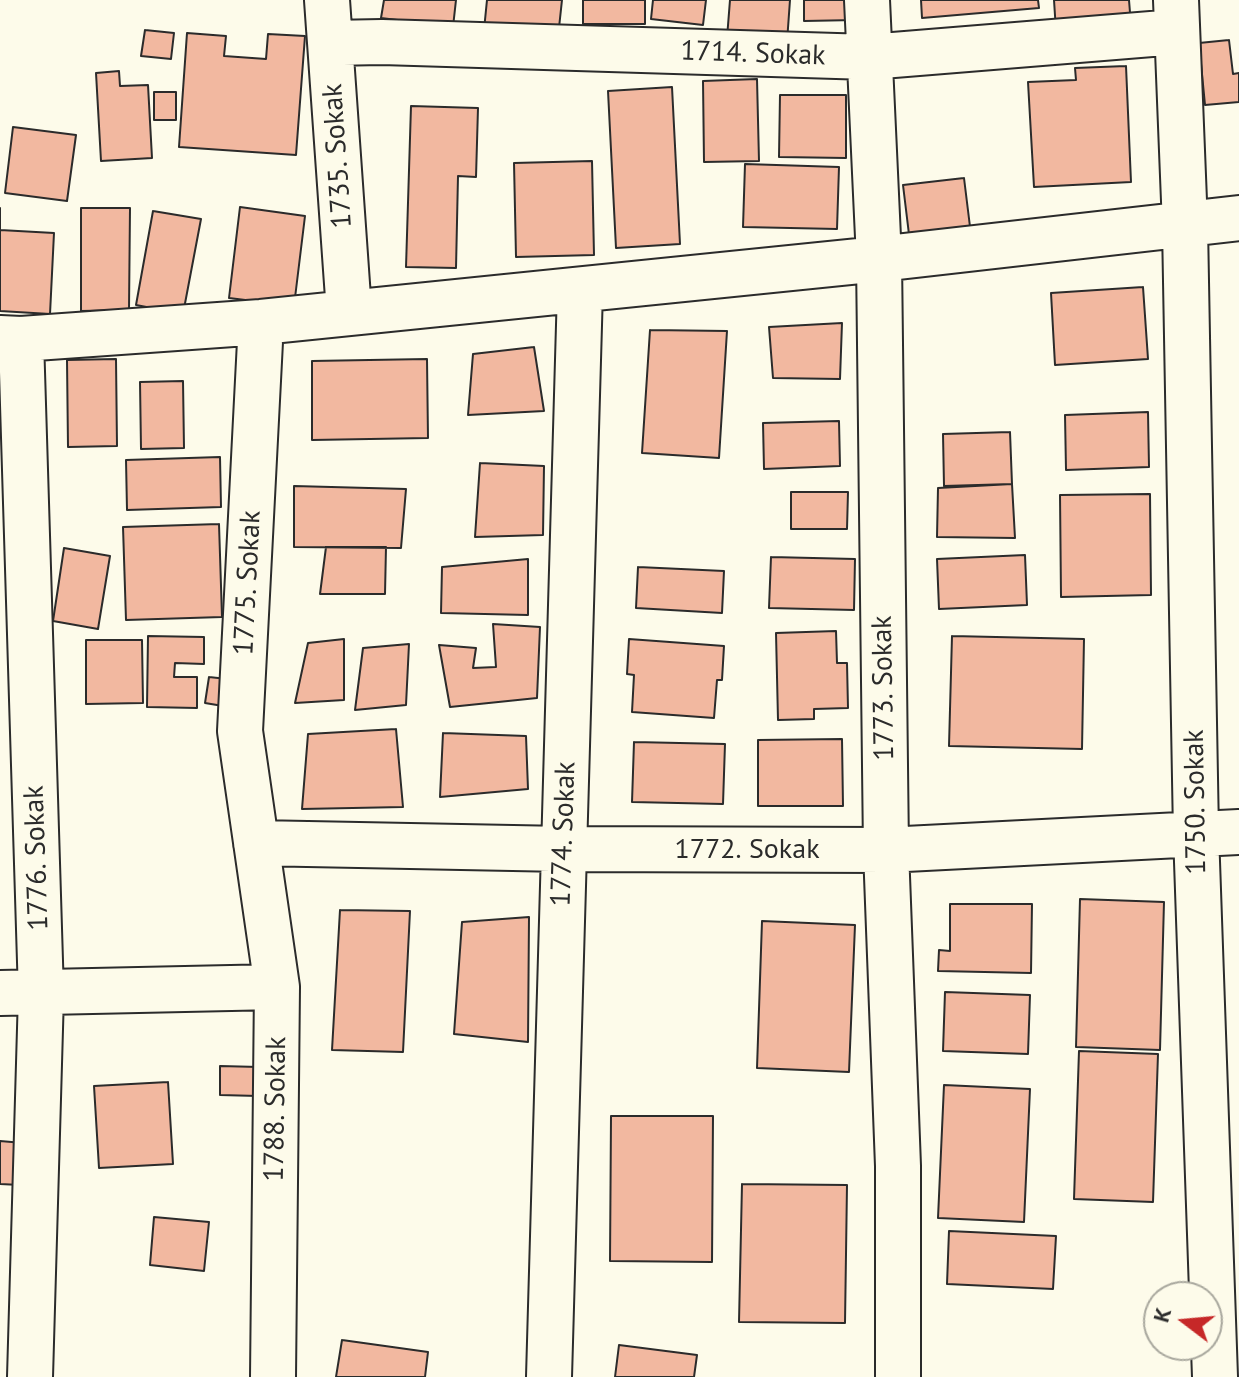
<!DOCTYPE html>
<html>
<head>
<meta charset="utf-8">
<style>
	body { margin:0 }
	#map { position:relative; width:1239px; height:1377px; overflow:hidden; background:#fdfbea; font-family:"PT Sans",sans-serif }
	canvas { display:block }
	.north { position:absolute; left:1143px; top:1281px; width:80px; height:80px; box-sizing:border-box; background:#fdfbea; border:2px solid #a9a89e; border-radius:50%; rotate:286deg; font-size:22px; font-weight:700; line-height:32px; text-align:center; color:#2b2b2b }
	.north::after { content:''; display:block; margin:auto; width:28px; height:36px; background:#c62828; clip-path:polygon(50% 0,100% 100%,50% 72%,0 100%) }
</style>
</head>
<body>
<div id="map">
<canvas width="1239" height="1377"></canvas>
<div class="north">K</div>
</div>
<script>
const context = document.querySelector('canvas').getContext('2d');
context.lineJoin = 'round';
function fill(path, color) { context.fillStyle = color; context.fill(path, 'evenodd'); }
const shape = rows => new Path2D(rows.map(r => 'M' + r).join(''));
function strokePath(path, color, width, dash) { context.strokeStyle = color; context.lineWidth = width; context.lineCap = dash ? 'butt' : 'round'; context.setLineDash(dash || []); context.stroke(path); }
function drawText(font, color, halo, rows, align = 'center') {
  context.font = font + ' "PT Sans",sans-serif'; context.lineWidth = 6; context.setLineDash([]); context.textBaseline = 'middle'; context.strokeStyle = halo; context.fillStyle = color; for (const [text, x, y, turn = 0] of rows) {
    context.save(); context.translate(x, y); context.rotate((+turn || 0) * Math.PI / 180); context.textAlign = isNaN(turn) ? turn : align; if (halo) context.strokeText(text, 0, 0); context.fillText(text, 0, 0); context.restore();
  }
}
const building = shape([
	[384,0,456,0,453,27,381,18,384,0],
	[487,0,562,0,558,37,484,30,487,0],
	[583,0,645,0,645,24,583,24,583,0],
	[653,0,706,0,703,25,651,19,653,0],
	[730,0,790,0,787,42,727,38,730,0],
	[804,0,856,0,856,20,804,21,804,0],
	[921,0,1038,0,1039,8,922,18,921,0],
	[1054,0,1129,0,1131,25,1056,31,1054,0],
	[145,30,174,33,171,59,141,56,145,30],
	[187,33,226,36,224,56,266,59,268,34,305,36,296,155,179,147,187,33],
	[1229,40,1233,74,1239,73,1239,102,1205,105,1199,43,1229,40],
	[1126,66,1131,182,1034,187,1028,82,1076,80,1075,68,1126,66],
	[119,71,120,86,148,85,152,158,101,161,96,73,119,71],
	[757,79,759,161,704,162,703,81,757,79],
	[672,87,680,244,616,248,608,91,672,87],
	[154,92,176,92,176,120,154,120,154,92],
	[780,95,846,95,846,158,779,157,780,95],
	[411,106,478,108,476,177,458,176,456,268,406,267,411,106],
	[13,127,76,135,67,201,5,193,13,127],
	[592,161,594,255,516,257,514,163,592,161],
	[745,164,839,167,837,229,743,227,745,164],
	[964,178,972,243,911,251,903,185,964,178],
	[240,207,305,216,294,306,229,298,240,207],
	[0,208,0,230,54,233,50,314,0,311,0,208],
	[81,208,130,208,129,310,81,311,81,208],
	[153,211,201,219,183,314,136,305,153,211],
	[1143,287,1148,359,1055,365,1051,293,1143,287],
	[842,323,840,379,773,378,769,327,842,323],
	[650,330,727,331,719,458,642,453,650,330],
	[534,347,544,411,468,415,473,354,534,347],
	[116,359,117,446,68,447,67,360,116,359],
	[427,359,428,438,312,440,312,361,427,359],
	[183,381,184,448,141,449,140,382,183,381],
	[1148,412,1149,467,1066,470,1065,415,1148,412],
	[839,421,840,466,764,469,763,423,839,421],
	[1010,432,1012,484,944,486,943,434,1010,432],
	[220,457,221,507,127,510,126,460,220,457],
	[480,463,544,466,543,535,475,537,480,463],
	[1012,484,1015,538,937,537,938,488,1012,484],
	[294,486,406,489,401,548,294,547,294,486],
	[791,492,848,492,847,529,791,529,791,492],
	[1150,494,1151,595,1061,597,1060,495,1150,494],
	[219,524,222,617,126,620,123,527,219,524],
	[326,547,386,547,385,594,320,594,326,547],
	[64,548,110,556,98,629,53,621,64,548],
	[1025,555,1027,605,939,609,937,559,1025,555],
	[771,557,855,559,854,610,769,608,771,557],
	[528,559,528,615,441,613,442,567,528,559],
	[638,567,724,571,722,613,636,608,638,567],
	[493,624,540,627,537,698,450,707,439,645,476,648,473,668,496,667,493,624],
	[836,631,837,663,847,663,848,708,814,709,814,719,778,720,776,633,836,631],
	[148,636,204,637,204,664,175,663,174,677,197,677,197,708,147,707,148,636],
	[952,636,1084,639,1082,749,949,746,952,636],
	[344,639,344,700,295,703,308,643,344,639],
	[629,639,724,646,722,680,717,680,714,718,632,712,634,675,627,674,629,639],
	[86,640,142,640,143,703,86,704,86,640],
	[409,644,406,705,355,710,363,648,409,644],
	[209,677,227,679,223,706,205,703,209,677],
	[396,729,403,807,302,809,308,734,396,729],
	[443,733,526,736,528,789,440,797,443,733],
	[842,739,843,806,758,806,758,740,842,739],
	[634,742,725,744,723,804,632,802,634,742],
	[1080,899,1164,902,1160,1050,1076,1047,1080,899],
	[950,904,1032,904,1031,973,938,971,939,950,950,951,950,904],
	[340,910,410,911,403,1052,332,1050,340,910],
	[529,917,528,1042,454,1034,462,922,529,917],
	[762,921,855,925,849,1072,757,1068,762,921],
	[945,992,1030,995,1028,1054,943,1051,945,992],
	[1079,1051,1158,1054,1153,1202,1074,1199,1079,1051],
	[220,1066,259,1067,258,1096,220,1095,220,1066],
	[168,1082,173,1164,99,1168,94,1086,168,1082],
	[944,1085,1030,1089,1024,1222,938,1218,944,1085],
	[611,1116,713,1116,712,1262,610,1261,611,1116],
	[0,1141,23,1143,20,1185,0,1184,0,1141],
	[742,1184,847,1185,845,1323,739,1322,742,1184],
	[154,1217,209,1222,204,1271,150,1265,154,1217],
	[949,1231,1056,1236,1053,1289,947,1284,949,1231],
	[342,1340,428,1352,425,1377,336,1377,342,1340],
	[619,1345,697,1355,694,1377,615,1377,619,1345]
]);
fill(building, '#f2b8a0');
strokePath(building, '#2b2b2b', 2);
const minor = shape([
	[327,0,349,312],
	[867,0,879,259,886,850,898,1166,898,1377],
	[1176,0,1185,226,1196,833,1215,1377],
	[330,43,382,42,869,57,1176,32],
	[261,322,240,731,277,987,273,1377],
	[0,338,21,339,261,322,879,259,1239,218],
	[21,339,41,994,30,1377],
	[256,843,564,849,886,850,1239,832],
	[0,993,277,987],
	[549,1377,580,290]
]);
strokePath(minor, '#2b2b2b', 48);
strokePath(minor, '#fdfbea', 44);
drawText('28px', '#2b2b2b', '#fdfbea', [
	["1714. Sokak",753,54,2],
	["1735. Sokak",338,156,-94],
	["1775. Sokak",248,583,-87],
	["1773. Sokak",884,688,-91],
	["1750. Sokak",1196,802,-91],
	["1774. Sokak",564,834,-88],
	["1772. Sokak",747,850],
	["1776. Sokak",37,858,-92],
	["1788. Sokak",276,1109,-89]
]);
</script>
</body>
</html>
